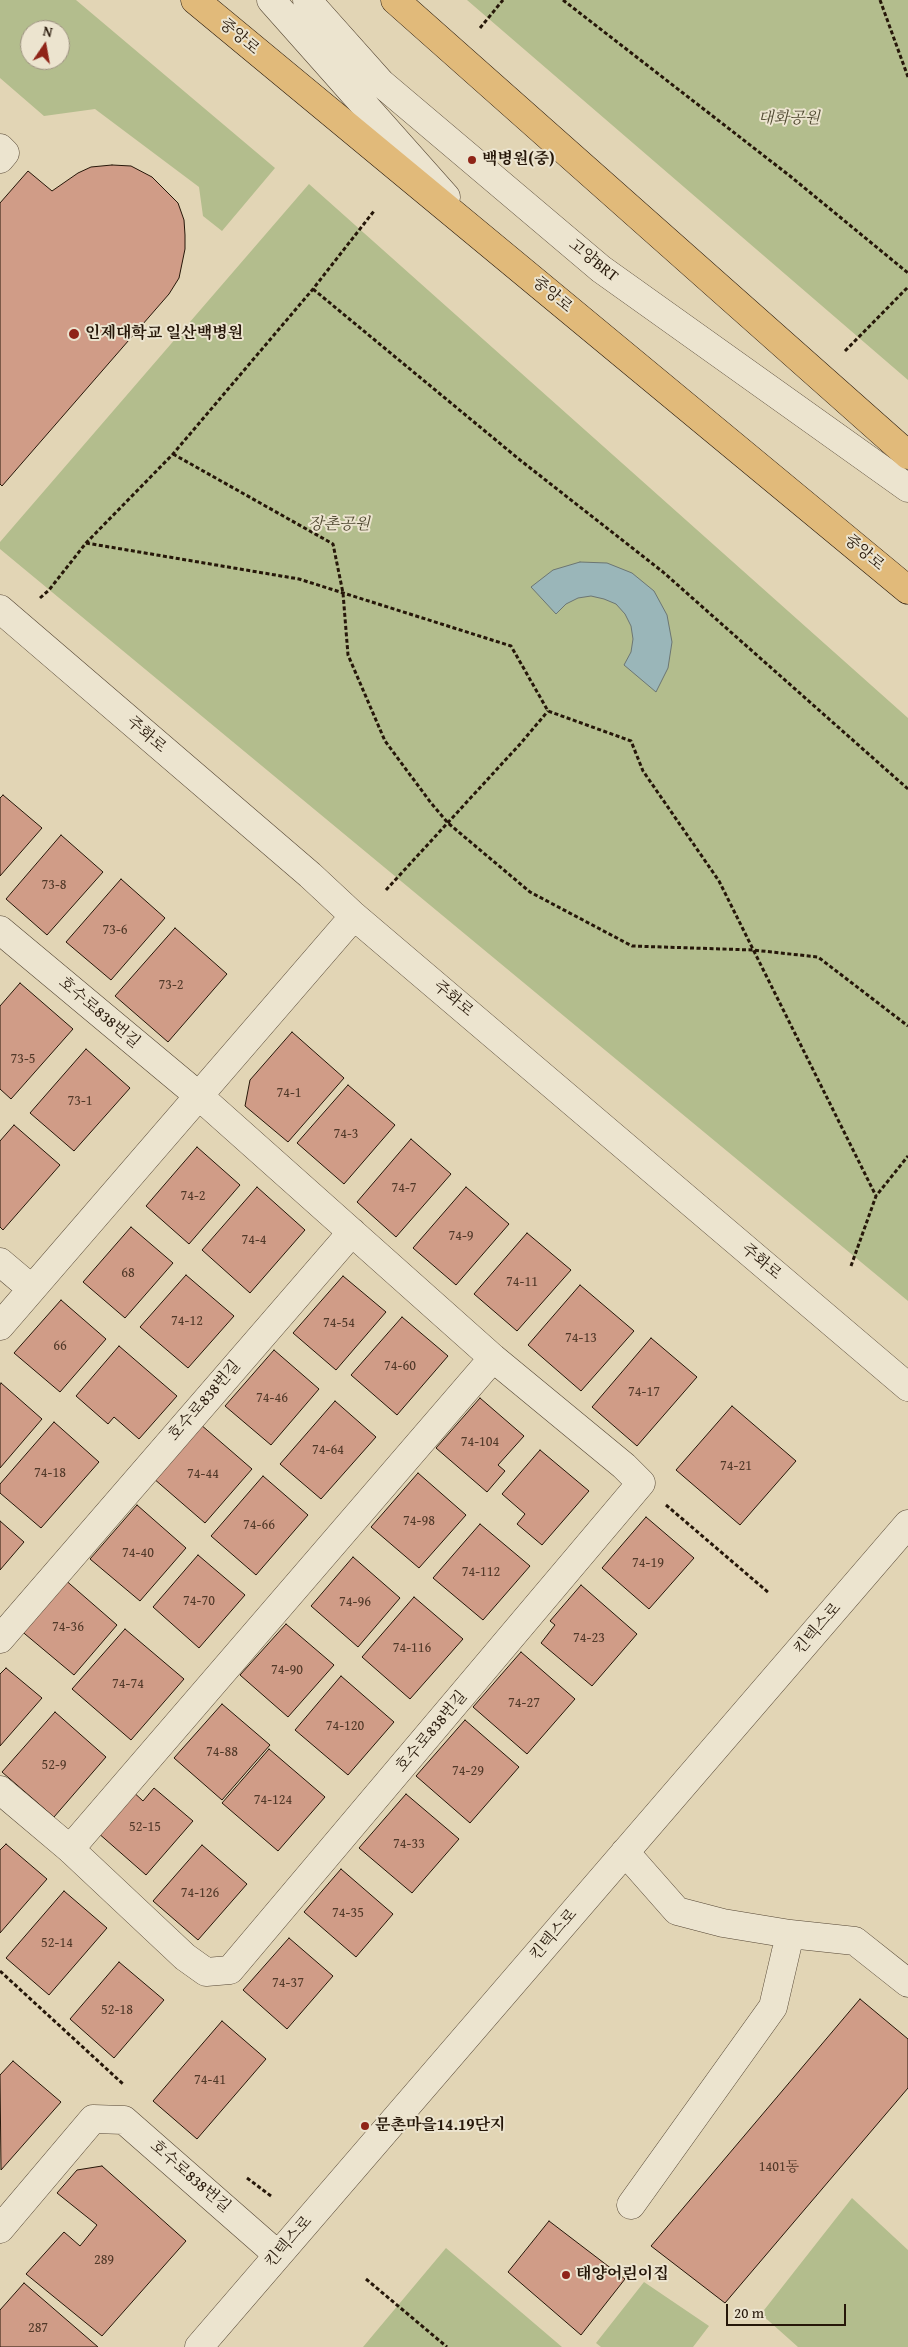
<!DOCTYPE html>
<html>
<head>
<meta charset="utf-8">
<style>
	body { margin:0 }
	#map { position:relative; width:908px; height:2347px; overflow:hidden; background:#e2d5b5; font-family:"Gentium Book Plus",serif }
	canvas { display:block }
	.north { position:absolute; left:20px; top:20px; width:50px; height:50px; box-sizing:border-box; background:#ece4cf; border:1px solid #9d9280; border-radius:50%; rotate:12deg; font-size:14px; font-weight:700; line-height:20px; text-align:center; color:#261709 }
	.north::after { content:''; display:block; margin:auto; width:18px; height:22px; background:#8f2418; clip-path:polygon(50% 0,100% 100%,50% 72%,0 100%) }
	.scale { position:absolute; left:726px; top:2304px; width:120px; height:22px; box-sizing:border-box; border:2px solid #261709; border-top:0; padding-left:6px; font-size:15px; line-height:18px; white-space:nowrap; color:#261709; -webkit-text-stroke:4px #ece4cf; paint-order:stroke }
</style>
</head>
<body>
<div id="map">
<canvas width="908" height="2347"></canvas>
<div class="north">N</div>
<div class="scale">20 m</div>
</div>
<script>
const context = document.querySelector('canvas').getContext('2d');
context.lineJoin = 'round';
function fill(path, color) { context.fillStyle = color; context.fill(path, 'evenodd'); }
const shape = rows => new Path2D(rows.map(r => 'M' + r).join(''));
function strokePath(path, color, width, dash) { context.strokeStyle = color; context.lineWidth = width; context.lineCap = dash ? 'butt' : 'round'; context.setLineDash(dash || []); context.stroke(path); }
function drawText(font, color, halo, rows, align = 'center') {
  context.font = font + ' "Gentium Book Plus","Noto Serif KR",serif'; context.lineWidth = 4; context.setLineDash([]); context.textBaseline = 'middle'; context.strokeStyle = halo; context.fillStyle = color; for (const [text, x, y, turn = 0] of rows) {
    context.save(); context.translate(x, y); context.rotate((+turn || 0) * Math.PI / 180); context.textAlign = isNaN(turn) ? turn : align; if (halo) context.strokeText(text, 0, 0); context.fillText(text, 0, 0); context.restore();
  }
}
fill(shape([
	[0,0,76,0,275,168,222,231,203,216,199,187,95,109,44,116,0,78],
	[30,30,60,30,60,60,30,60],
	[467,0,908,0,908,380,489,19],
	[309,184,908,718,908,1301,0,549,0,542],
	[852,2198,908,2250,908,2347,798,2347,761,2314],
	[446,2248,562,2347,363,2347],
	[644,2282,709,2326,693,2347,601,2347,596,2343]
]), '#b3bd8d');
const water = shape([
	[580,562,607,563,632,573,654,591,667,615,672,642,668,668,656,692,624,665,631,652,633,639,631,626,625,614,616,604,604,599,591,596,578,598,566,604,556,614,531,587,553,570,580,562]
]);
fill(water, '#9ab6b9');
strokePath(water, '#6c7673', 1);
const building = shape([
	[112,165,131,166,152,177,178,203,184,220,185,235,185,249,179,278,169,294,2,486,0,484,0,203,28,171,52,191,78,173,91,167,112,165],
	[3,795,42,828,0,876,0,798,3,795],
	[61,835,103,872,47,935,6,899,61,835],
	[121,879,165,918,111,980,66,942,121,879],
	[175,928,227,974,168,1042,115,996,175,928],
	[20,983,73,1029,11,1099,0,1089,0,1006,20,983],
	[292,1032,344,1078,288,1142,245,1106,250,1080,292,1032],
	[86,1049,130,1088,74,1151,30,1113,86,1049],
	[348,1085,395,1125,344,1184,297,1143,348,1085],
	[14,1125,60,1165,3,1230,0,1227,0,1141,14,1125],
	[411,1139,451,1174,396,1237,357,1202,411,1139],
	[197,1147,240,1185,189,1244,146,1206,197,1147],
	[257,1187,305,1230,250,1293,202,1250,257,1187],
	[466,1187,509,1224,456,1285,413,1248,466,1187],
	[131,1227,173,1263,125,1318,83,1282,131,1227],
	[527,1233,571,1270,517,1331,474,1294,527,1233],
	[186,1275,234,1316,188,1368,140,1327,186,1275],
	[343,1276,386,1312,336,1370,293,1333,343,1276],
	[580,1285,634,1331,581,1391,528,1345,580,1285],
	[61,1300,106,1339,60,1392,14,1353,61,1300],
	[402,1317,448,1356,397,1415,351,1375,402,1317],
	[651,1338,697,1377,637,1446,592,1407,651,1338],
	[119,1346,177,1396,139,1439,114,1417,108,1424,76,1396,119,1346],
	[274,1350,319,1389,271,1445,225,1406,274,1350],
	[1,1383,42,1419,0,1468,0,1385,1,1383],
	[480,1398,524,1436,498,1465,505,1471,487,1492,436,1448,480,1398],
	[335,1401,376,1437,321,1499,280,1464,335,1401],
	[732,1406,796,1461,740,1525,676,1470,732,1406],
	[54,1422,99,1462,41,1528,0,1493,0,1484,54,1422],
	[200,1424,252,1469,205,1523,153,1478,200,1424],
	[540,1450,589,1491,542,1545,517,1524,525,1514,502,1494,540,1450],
	[418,1473,466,1515,419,1568,371,1527,418,1473],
	[263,1476,308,1515,256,1575,211,1536,263,1476],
	[137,1505,186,1548,140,1601,90,1559,137,1505],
	[646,1517,694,1558,649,1609,602,1568,646,1517],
	[0,1521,24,1542,0,1570,0,1521],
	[480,1524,530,1566,483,1620,433,1578,480,1524],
	[198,1555,245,1595,199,1648,153,1607,198,1555],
	[353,1557,400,1598,358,1647,311,1606,353,1557],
	[63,1578,117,1625,74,1675,19,1629,63,1578],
	[581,1585,637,1634,592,1686,541,1643,555,1625,550,1621,581,1585],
	[414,1597,463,1639,410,1699,362,1657,414,1597],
	[286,1624,334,1665,288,1717,240,1675,286,1624],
	[125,1629,184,1679,131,1740,72,1689,125,1629],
	[521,1652,575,1699,527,1754,473,1707,521,1652],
	[6,1668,42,1698,0,1746,0,1674,6,1668],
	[341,1676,394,1722,348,1775,295,1730,341,1676],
	[222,1704,270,1745,222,1800,174,1758,222,1704],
	[55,1712,106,1757,54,1817,2,1772,55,1712],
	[465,1720,519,1767,470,1823,416,1776,465,1720],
	[269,1749,325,1797,278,1851,222,1803,269,1749],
	[129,1788,143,1801,154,1788,193,1821,146,1875,97,1832,129,1788],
	[406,1794,459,1839,412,1893,359,1848,406,1794],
	[6,1844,47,1879,0,1933,0,1850,6,1844],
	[202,1845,247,1884,198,1940,153,1901,202,1845],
	[341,1869,393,1914,356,1957,304,1912,341,1869],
	[64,1891,107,1928,49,1995,6,1958,64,1891],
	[289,1938,333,1976,287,2029,243,1990,289,1938],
	[119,1962,164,2000,114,2058,70,2019,119,1962],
	[860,1999,908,2039,908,2088,725,2303,651,2246,860,1999],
	[222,2021,266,2059,197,2139,153,2101,222,2021],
	[13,2061,61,2102,1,2170,0,2075,13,2061],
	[102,2166,186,2241,102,2336,26,2274,64,2232,80,2246,97,2225,57,2193,77,2170,102,2166],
	[549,2221,625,2279,581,2335,508,2272,549,2221],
	[24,2283,98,2347,0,2347,0,2310,24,2283]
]);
fill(building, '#d09c87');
strokePath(building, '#261709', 1);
const minor = shape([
	[271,0,446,197],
	[307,0,381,83,601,269,908,488],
	[0,148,5,153,0,159],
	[0,609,310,875,354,916,908,1387],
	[0,930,199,1096,493,1358,624,1466,641,1483,230,1970,206,1972,185,1957,70,1849,0,1790],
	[0,1262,32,1289],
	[0,1326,354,916],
	[0,1639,352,1232],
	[70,1849,493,1358],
	[625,1852,677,1911,723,1923,790,1934,855,1941,908,1983],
	[631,2205,773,2007,790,1934],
	[0,2229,93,2119,124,2120,278,2255],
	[199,2347,908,1524]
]);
const major = shape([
	[195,0,908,590],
	[395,0,908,455]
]);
strokePath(minor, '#554634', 29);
strokePath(major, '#261709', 29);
strokePath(shape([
	[563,0,790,176,908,273],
	[880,0,908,77],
	[480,28,503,0],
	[313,289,520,460,663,572,908,789],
	[845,351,908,287],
	[173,454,333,544,343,593,348,655,385,741,431,803,448,823,530,892,632,946,753,950,818,957,908,1026],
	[86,543,299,579,511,646,548,711,631,741,643,771,719,881,876,1196],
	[40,598,49,590,86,543,173,454,313,289,374,211],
	[386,890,521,743,548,711],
	[851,1266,876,1196,908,1156],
	[666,1505,769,1593],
	[0,1971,123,2084],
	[247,2178,271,2196],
	[366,2279,447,2347]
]), '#261709', 3, [4, 2.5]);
strokePath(minor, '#ece4cf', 28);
strokePath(major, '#e1ba7a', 28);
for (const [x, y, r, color] of [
	[472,160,5,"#8f2418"],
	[74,334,6,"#8f2418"],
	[365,2126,5,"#8f2418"],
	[566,2275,5,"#8f2418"]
]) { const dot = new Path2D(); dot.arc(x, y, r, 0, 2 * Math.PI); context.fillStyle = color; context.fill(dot); strokePath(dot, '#ece4cf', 2); }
drawText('14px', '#503828', null, [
	["73-8",54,885],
	["73-6",115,930],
	["73-2",171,985],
	["73-5",23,1059],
	["74-1",289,1093],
	["73-1",80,1101],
	["74-3",346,1134],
	["74-7",404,1188],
	["74-2",193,1196],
	["74-9",461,1236],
	["74-4",254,1240],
	["68",128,1273],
	["74-11",522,1282],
	["74-12",187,1321],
	["74-54",339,1323],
	["74-13",581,1338],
	["66",60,1346],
	["74-60",400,1366],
	["74-17",644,1392],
	["74-46",272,1398],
	["74-104",480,1442],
	["74-64",328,1450],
	["74-21",736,1466],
	["74-18",50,1473],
	["74-44",203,1474],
	["74-98",419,1521],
	["74-66",259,1525],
	["74-40",138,1553],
	["74-19",648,1563],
	["74-112",481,1572],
	["74-70",199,1601],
	["74-96",355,1602],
	["74-36",68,1627],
	["74-23",589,1638],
	["74-116",412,1648],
	["74-90",287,1670],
	["74-74",128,1684],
	["74-27",524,1703],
	["74-120",345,1726],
	["74-88",222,1752],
	["52-9",54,1765],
	["74-29",468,1771],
	["74-124",273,1800],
	["52-15",145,1827],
	["74-33",409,1844],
	["74-126",200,1893],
	["74-35",348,1913],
	["52-14",57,1943],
	["74-37",288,1983],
	["52-18",117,2010],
	["74-41",210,2080],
	["1401동",779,2167],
	["289",104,2260],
	["287",38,2328]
]);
drawText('16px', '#261709', '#ece4cf', [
	["중앙로",239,37,40],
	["고양BRT",593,261,38],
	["중앙로",552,295,40],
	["중앙로",864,553,40],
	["주화로",146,735,41],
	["주화로",453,999,40],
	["호수로838번길",99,1013,40],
	["주화로",761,1262,40],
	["호수로838번길",205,1401,-49],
	["킨텍스로",818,1629,-49],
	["호수로838번길",432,1732,-50],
	["킨텍스로",554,1935,-49],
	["호수로838번길",190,2177,41],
	["킨텍스로",289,2242,-49]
]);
drawText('italic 16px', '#504931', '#ece4cf', [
	["대화공원",789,119],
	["장촌공원",339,525]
]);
drawText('bold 16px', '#261709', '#ece4cf', [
	["백병원(중)",482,160],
	["인제대학교 일산백병원",85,334],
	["문촌마을14.19단지",375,2126],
	["태양어린이집",576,2275]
], 'left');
</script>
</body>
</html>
